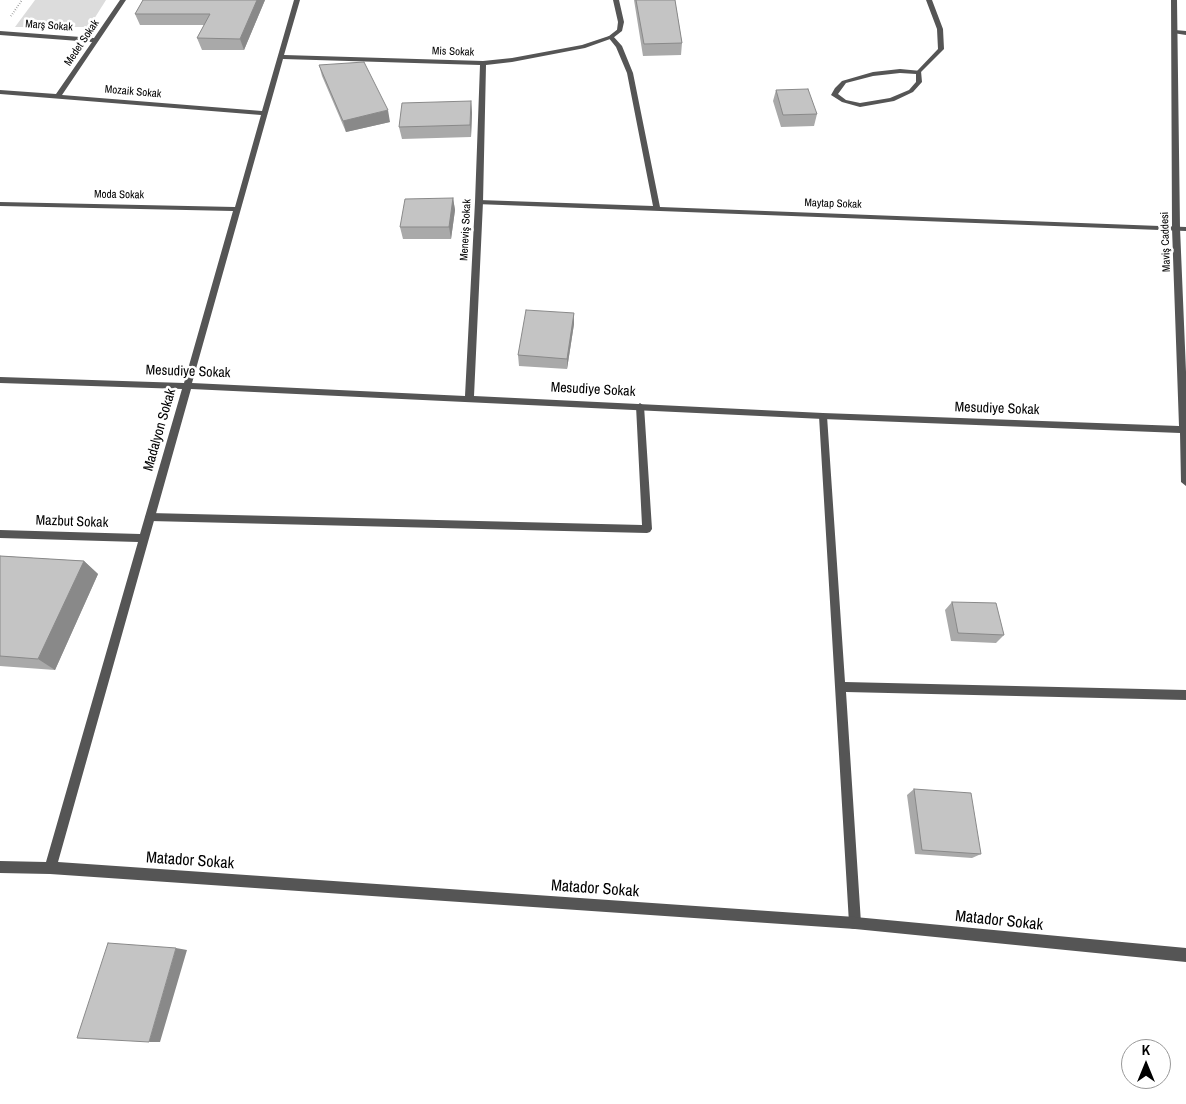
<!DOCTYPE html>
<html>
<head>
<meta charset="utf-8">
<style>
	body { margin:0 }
	#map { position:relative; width:1186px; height:1104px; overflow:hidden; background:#fff; font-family:"Archivo Narrow",sans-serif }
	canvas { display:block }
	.north { position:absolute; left:1121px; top:1039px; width:50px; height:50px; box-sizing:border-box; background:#fff; border:1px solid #999; border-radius:50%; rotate:0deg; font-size:14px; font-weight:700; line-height:20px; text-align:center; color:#000 }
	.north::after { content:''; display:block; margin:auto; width:18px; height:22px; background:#000; clip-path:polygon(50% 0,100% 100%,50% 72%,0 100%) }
</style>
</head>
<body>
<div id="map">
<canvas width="1186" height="1104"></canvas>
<div class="north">K</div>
</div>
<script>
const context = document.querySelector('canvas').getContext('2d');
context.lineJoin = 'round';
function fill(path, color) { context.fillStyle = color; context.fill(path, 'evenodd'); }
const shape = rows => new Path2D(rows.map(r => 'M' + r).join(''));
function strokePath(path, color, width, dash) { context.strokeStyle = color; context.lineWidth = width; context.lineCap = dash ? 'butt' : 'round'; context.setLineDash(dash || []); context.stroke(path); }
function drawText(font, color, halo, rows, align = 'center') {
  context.font = font + ' "Archivo Narrow",sans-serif'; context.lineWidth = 5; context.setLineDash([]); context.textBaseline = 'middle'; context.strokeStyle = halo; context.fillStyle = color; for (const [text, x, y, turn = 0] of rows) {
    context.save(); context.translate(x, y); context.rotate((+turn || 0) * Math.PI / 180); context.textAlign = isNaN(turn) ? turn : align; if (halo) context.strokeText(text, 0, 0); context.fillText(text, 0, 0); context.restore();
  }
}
fill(shape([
	[35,0,106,0,89,27,15,27]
]), '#dcdcdc');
strokePath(shape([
	[11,16,22,0]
]), '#777', 2, [0.5, 2]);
fill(shape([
	[1175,30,1186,31,1186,35,1173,33,1172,32,1175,30],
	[609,36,613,36,622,46,633,73,660,207,1186,227,1186,231,476,204,476,200,479,200,653,206,627,73,616,47,608,37,609,36],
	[900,69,921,71,922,82,913,92,894,101,860,107,842,102,831,95,835,88,842,81,873,72,900,69],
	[900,73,916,74,916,82,909,90,890,98,860,103,846,100,838,94,846,83,873,76,900,73],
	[640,403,644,406,652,529,650,532,647,533,150,521,147,520,145,517,147,514,150,513,642,525,636,406,640,403],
	[823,413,827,416,845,682,1186,690,1186,700,846,692,861,923,860,928,855,929,850,928,849,923,819,416,823,413]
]), '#555');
fill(shape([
	[120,0,126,0,62,95,262,111,294,0,300,0,284,55,483,61,512,58,582,45,609,36,618,29,622,29,622,31,613,38,585,48,512,62,486,65,483,202,474,396,823,413,1179,426,1172,228,1171,0,1177,0,1180,228,1186,372,1186,486,1181,482,1180,433,823,419,191,389,58,862,855,917,1186,948,1186,962,855,929,50,874,0,873,0,861,46,862,138,542,0,538,0,530,140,534,182,389,0,383,0,377,184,383,233,211,0,206,0,202,235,207,261,115,0,94,0,90,56,94,92,42,0,35,0,31,94,38,120,0],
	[283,59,480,65,475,202,465,396,192,383,283,59],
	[926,0,932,0,943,29,944,49,919,74,917,73,917,71,938,49,937,29,926,0]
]), '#555');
fill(shape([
	[613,0,619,0,624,22,622,31,617,30,618,22,613,0]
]), '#555');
fill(shape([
	[143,0,265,0,244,50,202,50,197,38,204,25,140,25,135,14],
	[634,0,675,0,682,43,681,55,643,56],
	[319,65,390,122,346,132,322,76],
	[776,90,817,114,814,126,781,127,773,101],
	[471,101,472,113,471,137,402,139,399,127],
	[453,198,455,210,451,239,403,239,400,227],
	[574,313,574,324,567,369,519,366,518,355],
	[0,556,84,561,98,574,55,670,0,666],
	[952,602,1004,635,996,643,951,641,945,610],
	[914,789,981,854,972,858,915,854,907,795]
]), '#a9a9a9');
fill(shape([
	[257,0,265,0,244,50,240,39],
	[471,101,472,113,471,137,470,125],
	[388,110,390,122,346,132,343,121],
	[453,198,455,210,451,239,449,227],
	[574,313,574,324,567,369,567,359],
	[84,561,98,574,55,670,38,659],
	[176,948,187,950,160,1042,149,1042]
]), '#898989');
const building = shape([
	[143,0,257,0,240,39,197,38,210,14,135,14,143,0],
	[636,0,675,0,682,43,644,44,636,0],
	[364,62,388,110,343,121,319,65,364,62],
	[808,89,817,114,783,115,776,90,808,89],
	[471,101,470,125,399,127,402,103,471,101],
	[453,198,449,227,400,227,405,199,453,198],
	[526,310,574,313,567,359,518,355,526,310],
	[0,556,84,561,38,659,0,656,0,556],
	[952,602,996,603,1004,635,958,633,952,602],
	[914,789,971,793,981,854,922,850,914,789],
	[108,943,176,948,149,1042,77,1038,108,943]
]);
fill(building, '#c4c4c4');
strokePath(building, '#898989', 1);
drawText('11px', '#000', '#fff', [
	["Marş Sokak",49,26,4],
	["Medet Sokak",82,43,-56],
	["Mis Sokak",453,52,2],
	["Mozaik Sokak",133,92,5],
	["Moda Sokak",119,195,1],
	["Maytap Sokak",833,204,2],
	["Meneviş Sokak",466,230,-87],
	["Maviş Caddesi",1166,242,-92]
]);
drawText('14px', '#000', '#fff', [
	["Mesudiye Sokak",188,372,2],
	["Mesudiye Sokak",593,390,3],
	["Mesudiye Sokak",997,409,2],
	["Madalyon Sokak",160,430,-74],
	["Mazbut Sokak",72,522,2]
]);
drawText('16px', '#000', '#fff', [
	["Matador Sokak",190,861,4],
	["Matador Sokak",595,889,4],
	["Matador Sokak",999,921,6]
]);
</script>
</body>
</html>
